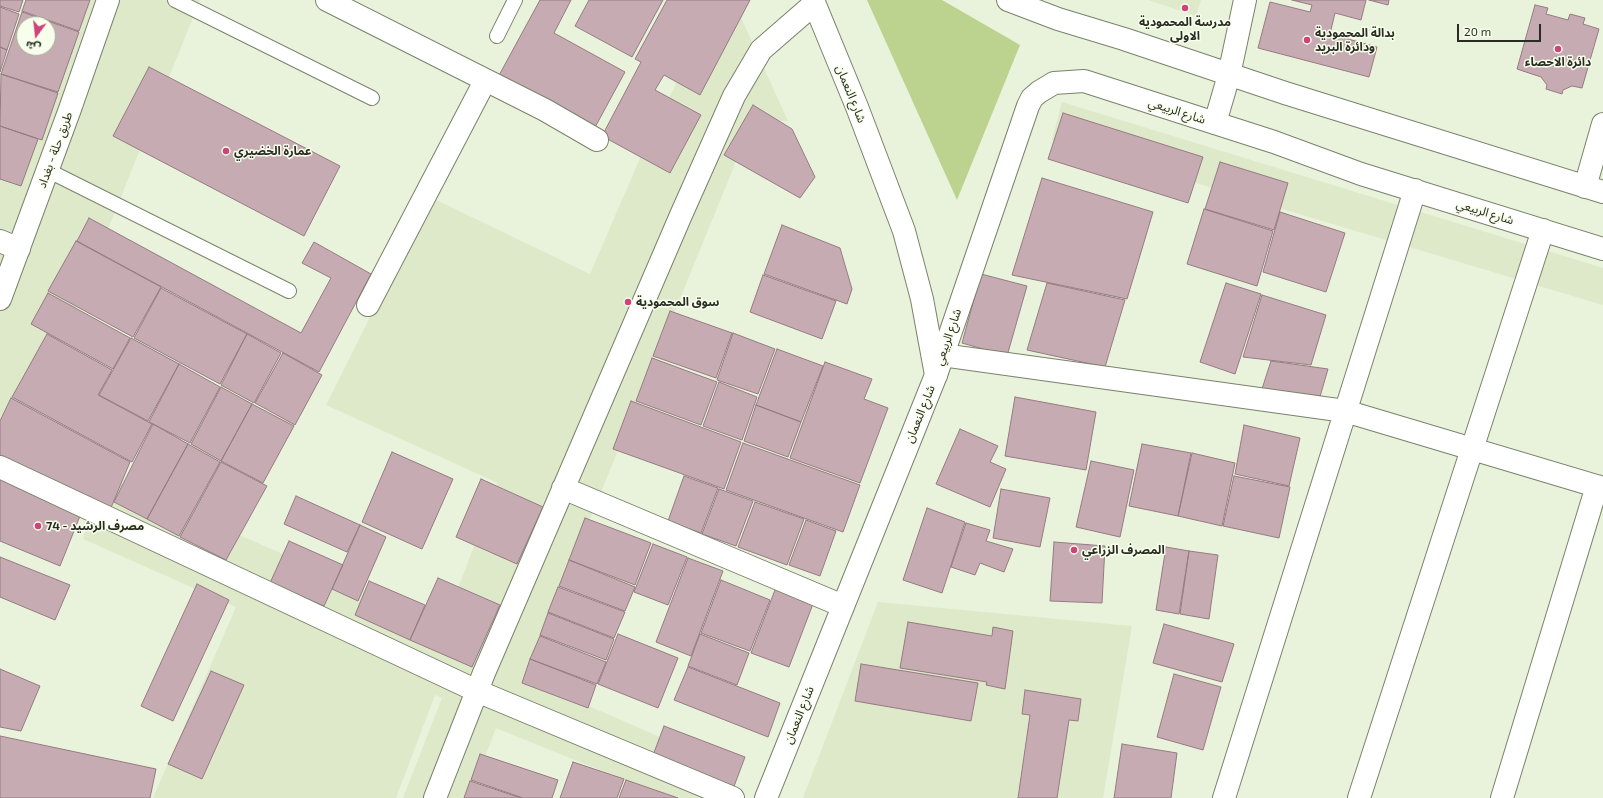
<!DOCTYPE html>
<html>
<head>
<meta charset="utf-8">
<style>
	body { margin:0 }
	#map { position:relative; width:1603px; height:798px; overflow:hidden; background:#e9f2da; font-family:"Exo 2","Noto Sans Arabic",sans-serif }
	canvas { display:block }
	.north { position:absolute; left:16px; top:16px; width:40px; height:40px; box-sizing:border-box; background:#f7feeb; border:1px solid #a5aa9b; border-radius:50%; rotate:195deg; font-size:11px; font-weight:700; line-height:16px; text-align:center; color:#292c23 }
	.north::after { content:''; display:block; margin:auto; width:14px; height:18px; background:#ce4379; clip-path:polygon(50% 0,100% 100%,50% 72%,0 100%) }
	.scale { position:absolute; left:1457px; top:24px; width:84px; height:18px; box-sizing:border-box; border:2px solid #292c23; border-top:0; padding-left:5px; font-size:12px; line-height:14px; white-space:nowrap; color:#292c23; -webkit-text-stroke:3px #f7feeb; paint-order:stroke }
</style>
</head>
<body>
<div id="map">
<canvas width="1603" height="798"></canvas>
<div class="north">ش</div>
<div class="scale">20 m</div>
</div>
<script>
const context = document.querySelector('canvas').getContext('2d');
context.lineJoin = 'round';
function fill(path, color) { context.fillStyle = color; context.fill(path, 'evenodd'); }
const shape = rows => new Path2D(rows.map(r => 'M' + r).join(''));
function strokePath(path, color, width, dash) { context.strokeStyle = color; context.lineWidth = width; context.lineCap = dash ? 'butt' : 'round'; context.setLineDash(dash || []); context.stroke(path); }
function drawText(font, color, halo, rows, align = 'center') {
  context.font = font + ' "Exo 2","Noto Sans Arabic",sans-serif'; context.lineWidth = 3; context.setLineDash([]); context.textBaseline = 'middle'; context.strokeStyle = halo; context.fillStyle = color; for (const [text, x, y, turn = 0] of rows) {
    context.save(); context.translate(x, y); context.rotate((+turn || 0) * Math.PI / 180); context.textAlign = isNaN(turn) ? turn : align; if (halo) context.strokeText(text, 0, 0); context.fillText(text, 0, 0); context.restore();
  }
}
fill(shape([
	[57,0,200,0,15,461,0,456,0,151,39,48,48,48,48,24],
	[719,0,733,0,788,121,753,120,525,678,735,770,722,798,669,798,496,728,469,798,403,798,442,698,435,695,396,798,153,798,236,607,83,539,101,474,444,625,498,483,326,405,430,197,590,274,651,133],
	[1148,0,1201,0,1196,16],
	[1062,102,1603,268,1603,305,1052,140],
	[878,602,1132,626,1103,798,803,798]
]), '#dee9ca');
fill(shape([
	[867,0,942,0,1020,45,957,200]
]), '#bcd38f');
const building = shape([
	[0,0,23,0,19,12,0,6,0,0],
	[26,0,90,0,79,31,22,11,26,0],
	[540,0,571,0,554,33,625,72,593,131,497,79,540,0],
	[589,0,663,0,632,57,575,26,589,0],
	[667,0,750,0,700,95,664,75,655,90,701,115,670,173,602,136,641,62,635,59,667,0],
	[1292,0,1366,0,1361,20,1335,13,1330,34,1377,47,1369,77,1258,48,1270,2,1310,12,1312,5,1292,0],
	[1369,0,1389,0,1388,5,1369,0],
	[1535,5,1548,8,1546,14,1568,20,1570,14,1585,18,1583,24,1599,29,1582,88,1572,86,1563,90,1562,94,1546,89,1547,85,1541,77,1517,69,1535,5],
	[0,7,19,14,7,50,0,47,0,7],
	[22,12,79,32,58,92,1,74,22,12],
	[24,24,48,24,48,48,24,48,24,24],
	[0,47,7,50,0,72,0,47],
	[149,67,340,166,304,236,113,136,149,67],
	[1,74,58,93,42,140,0,126,1,74],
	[753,105,792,129,815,177,800,198,724,155,753,105],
	[1063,113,1203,157,1188,203,1048,159,1063,113],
	[0,126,38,139,21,186,0,179,0,126],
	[1220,162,1288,183,1274,230,1205,209,1220,162],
	[1042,178,1153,212,1127,299,1012,275,1042,178],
	[1204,209,1273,231,1257,286,1187,264,1204,209],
	[1280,212,1345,233,1326,292,1263,272,1280,212],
	[89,218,301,333,331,278,302,263,314,242,371,274,319,372,77,241,89,218],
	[782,225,840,248,852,289,847,304,764,274,782,225],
	[76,241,161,287,133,337,48,291,76,241],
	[981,274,1027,286,1007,356,962,343,981,274],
	[763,275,836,301,822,339,750,312,763,275],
	[1047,283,1125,300,1105,367,1027,350,1047,283],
	[1226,283,1261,294,1235,374,1200,362,1226,283],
	[161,288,247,334,220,384,134,338,161,288],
	[48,293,130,338,113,369,31,324,48,293],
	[1262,295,1326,315,1311,365,1243,357,1262,295],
	[670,311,732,333,716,378,653,356,670,311],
	[733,333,775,349,758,394,717,380,733,333],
	[47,334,112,370,98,395,152,424,132,462,12,397,47,334],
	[247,334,281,353,254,403,221,385,247,334],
	[131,338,179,364,148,421,99,395,131,338],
	[777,349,823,366,801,422,756,405,777,349],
	[283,353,322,375,295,425,255,403,283,353],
	[652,358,717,382,701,425,636,401,652,358],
	[1271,361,1328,369,1319,400,1261,392,1271,361],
	[825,362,872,379,864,399,888,408,860,483,790,458,825,362],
	[179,364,220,387,190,443,149,422,179,364],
	[719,382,757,397,742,440,703,426,719,382],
	[221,387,252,404,221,461,191,444,221,387],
	[1015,397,1096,412,1086,470,1005,456,1015,397],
	[11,398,130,462,110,510,0,461,0,421,11,398],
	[631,401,741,442,724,489,613,449,631,401],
	[252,404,294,426,263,483,221,461,252,404],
	[756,405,801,422,788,457,744,441,756,405],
	[153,424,188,444,147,519,114,502,153,424],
	[1244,425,1300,438,1289,486,1235,474,1244,425],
	[960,429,998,446,990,462,1006,469,990,507,936,484,960,429],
	[743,443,860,485,843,532,726,490,743,443],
	[188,444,220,462,179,536,147,519,188,444],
	[1142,444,1191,453,1178,516,1129,506,1142,444],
	[392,452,453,479,422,549,362,522,392,452],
	[1192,453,1235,463,1222,526,1178,516,1192,453],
	[1091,461,1134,470,1120,537,1076,527,1091,461],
	[221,462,267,486,226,560,180,537,221,462],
	[684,476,718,488,701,533,668,521,684,476],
	[1234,476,1290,487,1279,538,1223,526,1234,476],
	[0,478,82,511,60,566,0,541,0,478],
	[481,479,543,507,517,564,456,537,481,479],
	[719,489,753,501,736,546,702,534,719,489],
	[1001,489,1050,498,1040,547,993,538,1001,489],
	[296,496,360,525,347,552,284,524,296,496],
	[755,502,804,519,787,565,738,547,755,502],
	[927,508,965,522,942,593,903,580,927,508],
	[585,518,651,543,635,585,569,560,585,518],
	[806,520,836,531,820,576,789,565,806,520],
	[966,523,990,530,986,541,1013,549,1004,572,980,563,975,575,951,567,966,523],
	[360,525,386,537,358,601,332,589,360,525],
	[289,541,343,565,324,606,270,583,289,541],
	[1054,542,1105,546,1102,603,1050,601,1054,542],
	[653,544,687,557,668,605,634,592,653,544],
	[1166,547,1189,551,1179,614,1156,610,1166,547],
	[1189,551,1218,555,1209,619,1180,614,1189,551],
	[0,557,70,585,55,620,0,597,0,557],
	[688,558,723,571,691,656,656,642,688,558],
	[569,560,635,587,625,611,559,586,569,560],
	[438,578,500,605,472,667,410,640,438,578],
	[721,580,770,600,750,651,701,633,721,580],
	[369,581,425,605,410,640,355,615,369,581],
	[778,582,816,596,789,667,751,653,778,582],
	[197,584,229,600,173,721,141,706,197,584],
	[558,587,625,612,614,638,548,612,558,587],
	[548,613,614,639,606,660,540,635,548,613],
	[908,622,992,636,993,627,1013,631,1005,689,986,685,987,682,900,668,908,622],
	[1164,624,1234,644,1222,682,1153,663,1164,624],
	[618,634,678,658,658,708,598,684,618,634],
	[700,634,749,653,737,685,688,666,700,634],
	[540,636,606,662,597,684,530,659,540,636],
	[530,659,596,685,588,708,522,683,530,659],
	[861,664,978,683,971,721,855,701,861,664],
	[688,667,780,703,768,737,674,700,688,667],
	[0,669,40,686,21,731,0,727,0,669],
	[211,671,244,685,202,779,168,764,211,671],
	[1174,674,1221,687,1203,750,1157,737,1174,674],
	[1025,690,1081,699,1078,721,1069,720,1057,798,1018,798,1030,715,1022,714,1025,690],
	[664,726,745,757,733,789,652,758,664,726],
	[0,736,156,769,150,798,0,798,0,736],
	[1122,744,1177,753,1171,798,1114,798,1122,744],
	[480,754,558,780,552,798,523,798,471,780,480,754],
	[573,762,624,779,617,798,560,798,573,762],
	[626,780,678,798,619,798,626,780],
	[470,781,521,798,464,798,470,781]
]);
fill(building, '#c7abb2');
strokePath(building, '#957b82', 1);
const lane = shape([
	[175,0,372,98],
	[497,36,515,0],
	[47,170,289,291]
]);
const street = shape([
	[327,0,545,110,597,140],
	[1215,123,1229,75,1245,0],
	[1585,187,1603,124],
	[0,241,19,249],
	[368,305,485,81],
	[942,355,1345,411,1603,488],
	[0,467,477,691,733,798],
	[563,488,843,606],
	[435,798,484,673,681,215,734,96,761,50,814,4],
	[1224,798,1415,190],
	[1359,798,1543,230],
	[1502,798,1597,486]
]);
const secondary = shape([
	[1008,0,1058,19,1124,39,1285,93,1603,192],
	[936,375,1028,106,1032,98,1039,92,1054,83,1084,81,1274,142,1361,174,1603,249]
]);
const primary = shape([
	[0,299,70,109,108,0],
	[766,798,936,375,922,299,904,231,857,107,813,0]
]);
strokePath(lane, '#7a826c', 16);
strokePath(street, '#7a826c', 24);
strokePath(secondary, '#7a826c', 24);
strokePath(primary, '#7a826c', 24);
strokePath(lane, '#fff', 14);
strokePath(street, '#fff', 22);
strokePath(secondary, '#fff', 22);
strokePath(primary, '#fff', 22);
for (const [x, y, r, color] of [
	[1185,8,4,"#ce4379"],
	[1307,40,4,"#ce4379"],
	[1558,49,4,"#ce4379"],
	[226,151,4,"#ce4379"],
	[628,302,4,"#ce4379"],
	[38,526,4,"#ce4379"],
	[1074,550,4,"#ce4379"]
]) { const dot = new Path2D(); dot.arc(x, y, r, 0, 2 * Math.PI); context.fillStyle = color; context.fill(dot); strokePath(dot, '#f7feeb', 1.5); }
drawText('bold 12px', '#292c23', '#f7feeb', [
	["مدرسة المحمودية",1185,22,"center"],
	["الاولى",1185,36,"center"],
	["بدالة المحمودية",1315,33],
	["ودائرة البريد",1315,47],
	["دائرة الاحصاء",1558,62,"center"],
	["عمارة الخضيري",234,151],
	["سوق المحمودية",636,302],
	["مصرف الرشيد - 74",46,526],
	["المصرف الزراعي",1082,550]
], 'left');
drawText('12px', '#292c23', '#f7feeb', [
	["شارع النعمان",851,94,68],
	["شارع الربيعي",1177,111,18],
	["طريق حلة - بغداد",55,150,-70],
	["شارع الربيعي",1485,212,17],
	["شارع الربيعي",948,337,-71],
	["شارع النعمان",920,414,-68],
	["شارع النعمان",799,715,-68]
]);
</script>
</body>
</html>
